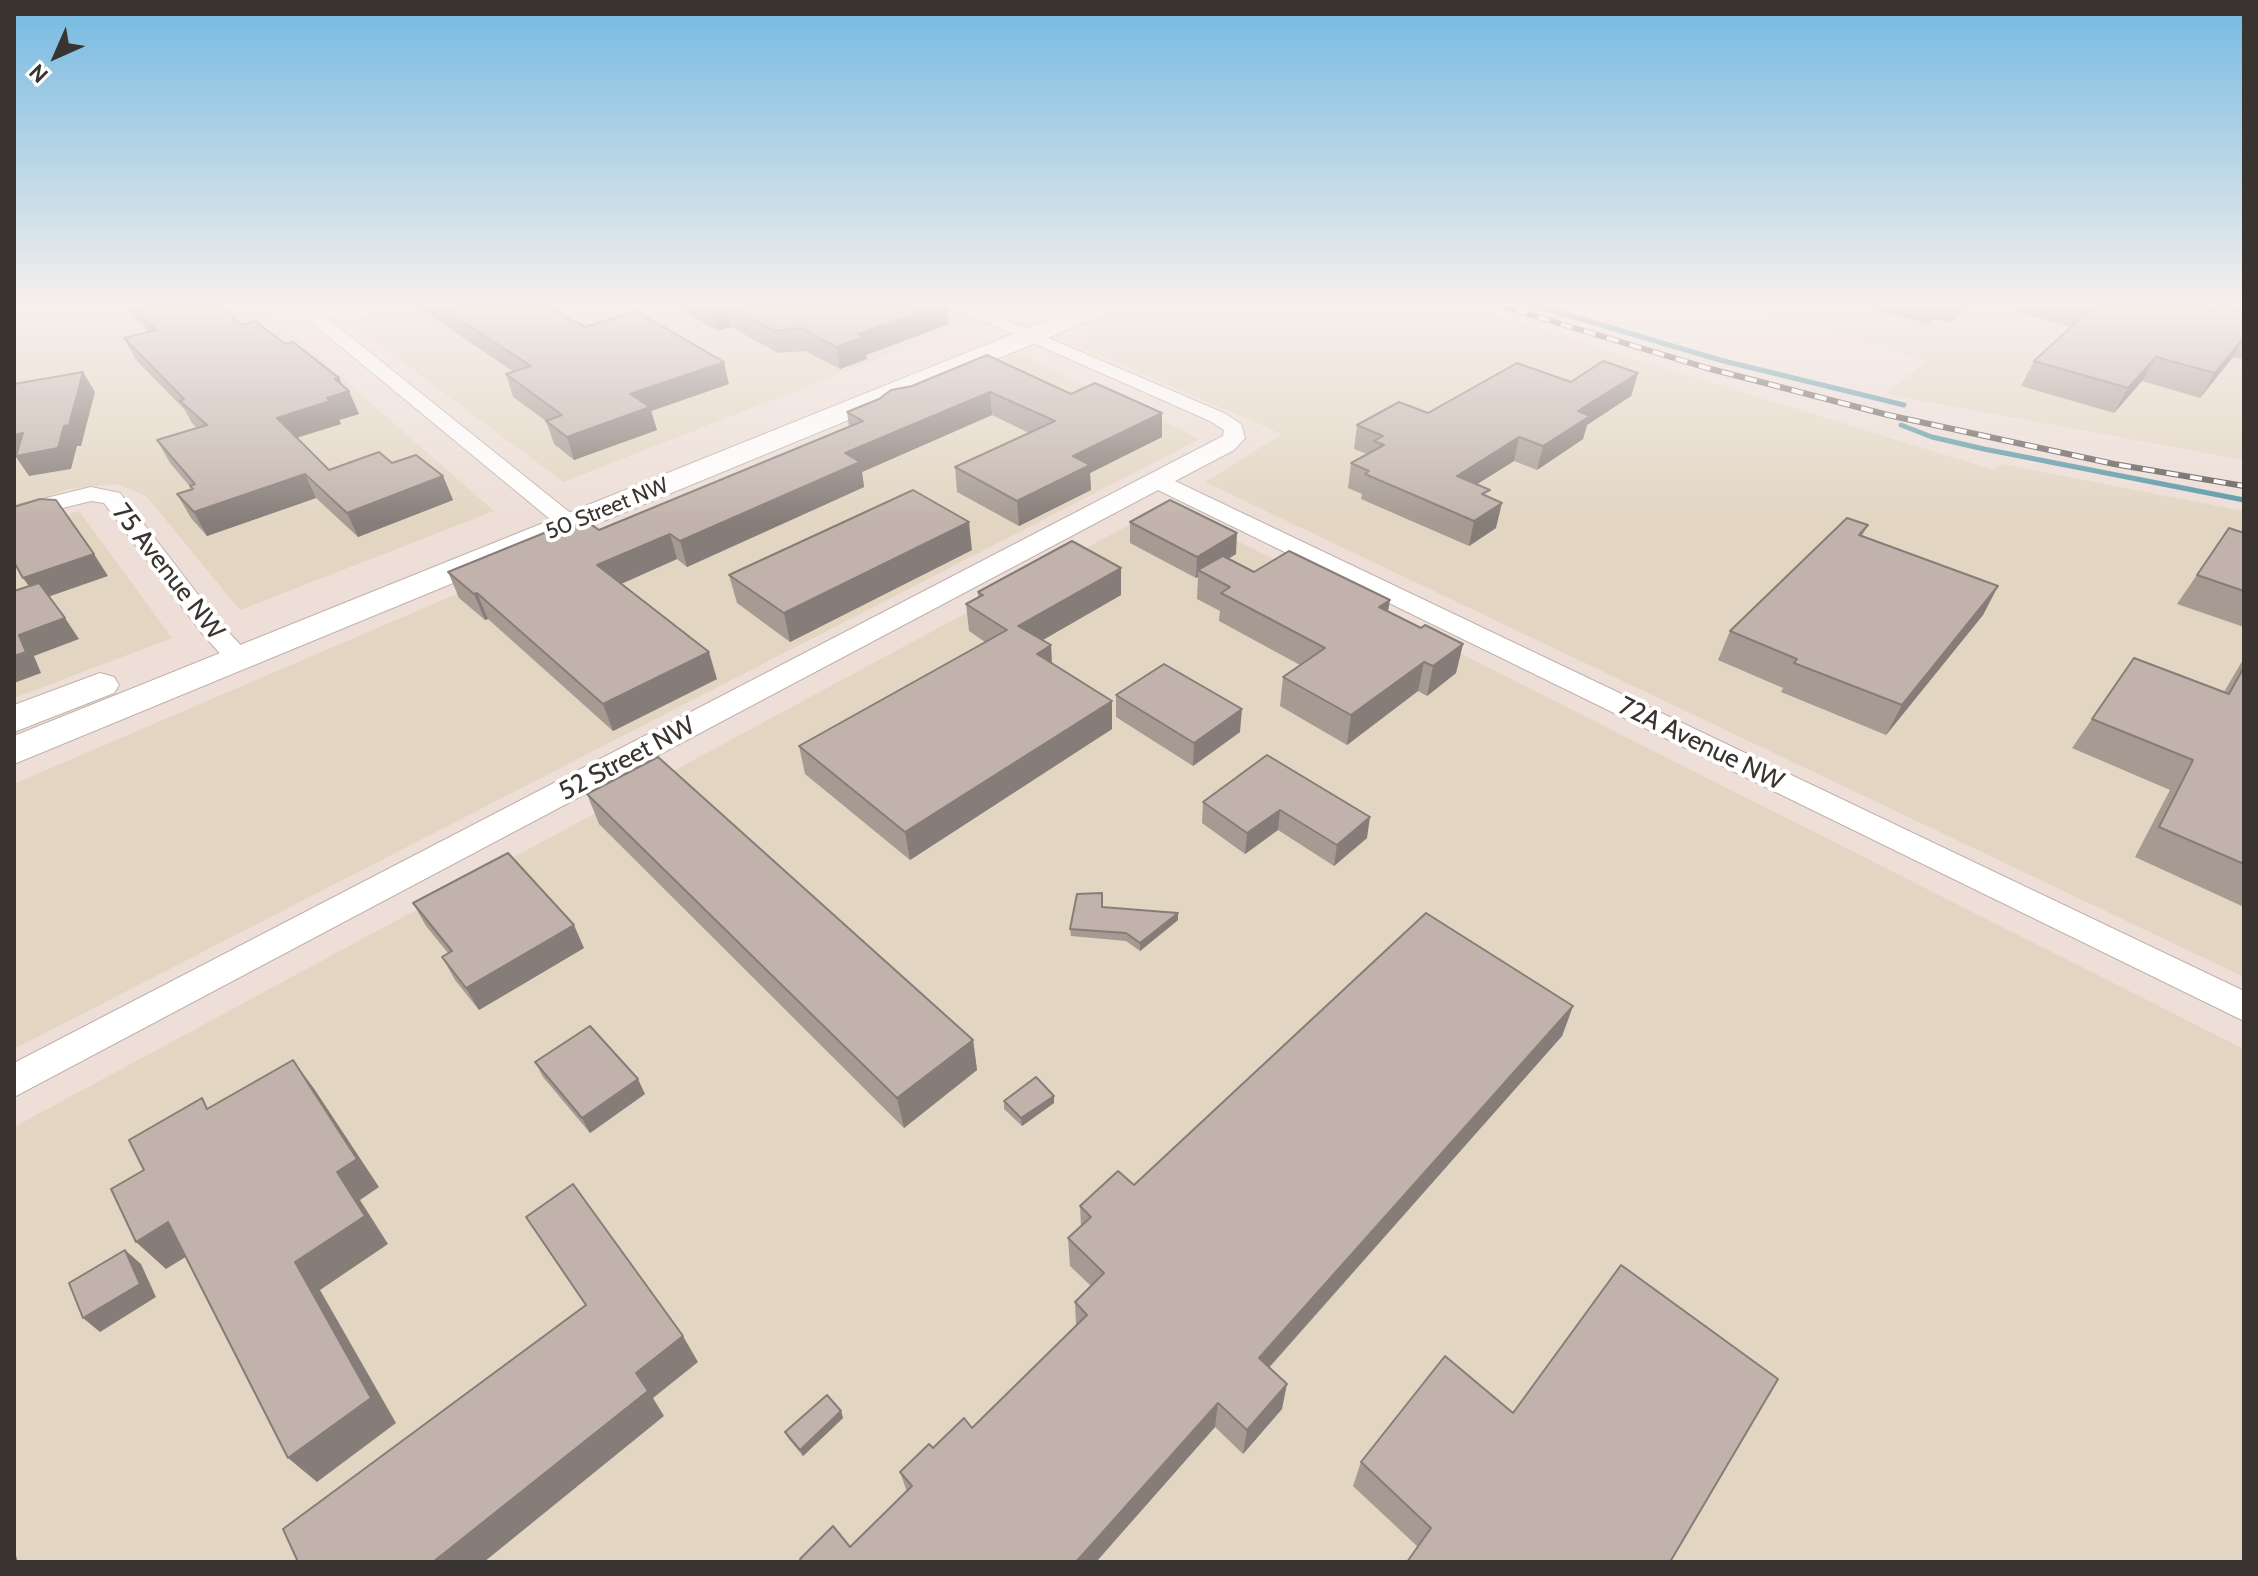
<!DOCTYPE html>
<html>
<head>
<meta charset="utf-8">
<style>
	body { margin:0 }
	#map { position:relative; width:2258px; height:1576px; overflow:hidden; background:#edded7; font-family:Cabin,sans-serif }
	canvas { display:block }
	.frame { position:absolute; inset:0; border:16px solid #3a3431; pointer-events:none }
	.north { position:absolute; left:16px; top:16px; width:80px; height:80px; -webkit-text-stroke:6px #fff; paint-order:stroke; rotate:225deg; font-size:22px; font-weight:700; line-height:32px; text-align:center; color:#3a3431 }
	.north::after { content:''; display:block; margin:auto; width:28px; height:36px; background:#3a3431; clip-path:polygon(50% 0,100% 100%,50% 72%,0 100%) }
</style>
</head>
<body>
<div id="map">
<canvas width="2258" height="1576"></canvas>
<div class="frame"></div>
<div class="north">N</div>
</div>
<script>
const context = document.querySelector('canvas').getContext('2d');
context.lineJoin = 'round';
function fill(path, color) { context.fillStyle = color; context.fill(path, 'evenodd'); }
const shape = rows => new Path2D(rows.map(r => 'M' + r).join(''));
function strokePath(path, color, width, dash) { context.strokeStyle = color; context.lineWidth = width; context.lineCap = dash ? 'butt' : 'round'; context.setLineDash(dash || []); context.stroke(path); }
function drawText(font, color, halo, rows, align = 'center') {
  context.font = font + ' Cabin,sans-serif'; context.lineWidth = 8; context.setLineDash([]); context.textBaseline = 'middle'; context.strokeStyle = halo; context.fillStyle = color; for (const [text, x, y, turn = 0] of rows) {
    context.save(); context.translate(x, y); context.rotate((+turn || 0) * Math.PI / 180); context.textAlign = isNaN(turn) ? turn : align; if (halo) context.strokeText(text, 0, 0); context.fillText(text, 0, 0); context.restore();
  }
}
fill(shape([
	[14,303,257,303,494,511,240,610,146,496,116,484,70,489,14,507],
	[409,303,933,303,974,321,563,482,348,321],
	[1139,303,1456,303,1994,470,2002,464,2244,511,2244,977,1205,482,1282,434,1083,348,1092,322],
	[1741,303,2152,303,2244,326,2244,460,1885,394,1927,361,1737,305],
	[1018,353,1200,439,14,1049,14,784],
	[1166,505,2244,1049,2244,1562,14,1562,14,1127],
	[79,511,172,638,14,698,14,532]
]), '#e2d6c2');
strokePath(shape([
	[1527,303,1720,360,1904,405],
	[1901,425,1932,437,1984,449,2244,500]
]), '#5796a5', 5);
const minor = shape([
	[288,303,307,303,317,310,346,303,374,303,371,307,327,318,578,519,582,524,578,529,562,529,288,303],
	[943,303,966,303,1224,413,1241,424,1245,438,1234,450,1175,481,2244,991,2244,1021,1158,490,14,1097,14,1063,1223,436,1224,430,1210,421,943,303],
	[91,487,120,493,219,622,248,653,252,659,248,665,230,665,201,632,104,503,91,501,14,520,14,506,91,487]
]);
const tertiary = shape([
	[2190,303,2228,303,2244,306,2244,320,2193,308,2190,303]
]);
const secondary = shape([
	[1090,303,1123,303,1120,308,14,764,14,736,1090,303],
	[100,673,114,677,119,685,114,693,14,732,14,705,100,673]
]);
strokePath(minor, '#c0b2aa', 2);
strokePath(tertiary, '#c0b2aa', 2);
strokePath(secondary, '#c0b2aa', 2);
fill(minor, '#fff');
fill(tertiary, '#fff');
fill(secondary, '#fff');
const rail = shape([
	[1492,303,1707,368,1888,415,2114,464,2244,486]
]);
strokePath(rail, '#615955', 6);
strokePath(rail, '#fff', 4, [12]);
fill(shape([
	[121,303,217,303,242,325,285,344,339,378,359,414,339,420,341,424,297,438,329,470,392,463,443,476,453,500,358,537,316,498,207,536,191,518,177,494,192,489,170,463,157,440,197,428,192,423,185,410,136,360,124,338,149,332],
	[414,303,543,303,585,327,729,384,651,411,657,430,574,460,554,444,546,421,513,397,506,374,514,372,416,306],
	[668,303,947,303,949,324,866,355,867,359,840,369,805,351,778,353,731,327,718,331],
	[1849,303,1972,303,1950,322,1933,319,1927,324],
	[2015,303,2191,303,2214,308,2244,310,2244,357,2242,359,2233,357,2200,398,2142,381,2114,413,2021,386,2034,361,2071,327,2013,311],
	[987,355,1162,437,1090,473,1091,490,1019,526,957,492,955,467,1029,433,992,415,862,472,864,487,687,567,677,559,621,584,717,679,613,731,488,619,485,620,459,598,448,572,553,534,599,530,849,427,847,412],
	[1638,373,1631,396,1587,425,1583,439,1537,470,1514,461,1477,484,1488,497,1496,528,1469,546,1361,499,1362,494,1348,488,1351,463,1367,454,1354,449,1357,425,1428,413,1571,382],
	[1130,522,1236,554,1228,559,1254,572,1388,612,1421,628,1463,644,1456,673,1427,696,1418,691,1347,745,1280,706,1283,677,1300,665,1219,621,1220,611,1197,599,1198,577,1196,578,1130,543],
	[1868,525,1862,536,1998,586,1983,615,1886,735,1781,692,1783,688,1718,660,1730,631],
	[2229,528,2244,533,2244,627,2177,604],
	[972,550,790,642,737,603,729,575],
	[978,592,1121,595,1043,640,1051,645,1052,663,1112,701,1112,729,910,860,805,774,799,746,985,642,969,631,966,604,978,598],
	[2134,658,2224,692,2244,658,2244,907,2135,857,2170,790,2072,748],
	[1116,695,1240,732,1193,766,1116,717],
	[1267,755,1367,838,1334,866,1278,830,1245,854,1202,823,1203,802],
	[587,794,973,1040,977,1070,904,1128,599,824],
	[413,903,584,948,479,1010,455,980,442,957,448,953,426,926],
	[1102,907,1178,913,1178,920,1140,951,1126,941,1071,936,1070,929],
	[1573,1006,1562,1036,1269,1368,1282,1409,1243,1454,1215,1427,1096,1562,802,1562,850,1547,907,1492,900,1472,933,1448,972,1428,1076,1326,1075,1302,1091,1286,1070,1266,1068,1238,1081,1226,1080,1206,1134,1185],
	[535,1062,645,1094,590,1133,543,1077],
	[1004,1101,1054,1103,1022,1126,1004,1109],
	[841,1411,843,1418,803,1456,788,1438,785,1432],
	[1513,1413,1418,1547,1353,1486,1361,1462]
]), '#a69a93');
fill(shape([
	[947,303,949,324,866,355,867,359,840,369,836,347,858,334],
	[1937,303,1941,303,1933,319,1927,324],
	[1959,303,1972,303,1950,322],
	[727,305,731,327,718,331,713,309],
	[2244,337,2233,357,2200,398,2215,373],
	[2156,357,2142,381,2114,413,2128,388],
	[724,362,729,384,651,411,657,430,574,460,567,437,630,394],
	[83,372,95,392,81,446,77,446,71,469,29,476,16,457,14,458,14,435,64,426],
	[1638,373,1631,396,1587,425,1583,439,1537,470,1543,446,1578,411],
	[339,378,345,392,349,391,359,414,339,420,341,424,288,440,277,418,327,398,335,379],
	[990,392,992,415,862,472,864,487,687,567,680,541,845,453],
	[1162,413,1162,437,1090,473,1091,490,1019,526,1017,501,1073,456],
	[1519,437,1514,461,1452,500,1457,476],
	[305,474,316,498,207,536,194,512],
	[443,476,453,500,358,537,347,513],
	[1502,503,1496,528,1469,546,1474,521],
	[969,522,972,550,790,642,784,613],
	[1237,533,1236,554,1204,573,1198,570,1198,577,1196,578,1197,557],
	[670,534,677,559,605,591,597,565],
	[94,554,108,576,39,600,23,578],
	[1121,568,1121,595,1020,653,1018,626],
	[1998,586,1983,615,1886,735,1902,705],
	[477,593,488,619,485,620,474,594],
	[1390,600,1385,629,1379,607],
	[65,618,79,639,34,656,41,673,14,683,14,656,19,635],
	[1463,644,1456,673,1427,696,1433,666],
	[1051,645,1052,673,1037,654],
	[709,652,717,679,613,731,603,704],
	[1424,662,1418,691,1347,745,1351,715],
	[1112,701,1112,729,910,860,905,832],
	[1242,709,1240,732,1193,766,1194,743],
	[1280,810,1278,830,1245,854,1247,833],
	[1370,817,1367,838,1334,866,1337,845],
	[1178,913,1178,920,1140,951,1140,943],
	[574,925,584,948,479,1010,466,988],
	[1573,1006,1562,1036,1254,1384,1259,1358],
	[973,1040,977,1070,904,1128,897,1098],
	[293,1060,315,1090,379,1187,360,1200,388,1244,320,1290,396,1423,317,1482,288,1458,295,1262,337,1172],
	[638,1079,645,1094,590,1133,582,1118],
	[1054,1096,1054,1103,1022,1126,1021,1118],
	[168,1222,197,1250,166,1269,136,1242],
	[125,1250,141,1264,156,1297,100,1332,83,1318],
	[683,1336,698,1362,653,1398,664,1416,484,1562,433,1562,636,1373],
	[1287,1384,1282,1409,1243,1454,1247,1430],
	[1218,1403,1215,1427,1096,1562,1076,1562],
	[841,1411,843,1418,803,1456,800,1450],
	[14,1549,18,1562,14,1562]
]), '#877d78');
const building = shape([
	[130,303,217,303,242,325,255,321,285,344,293,342,339,378,335,379,349,391,327,398,330,401,277,418,329,470,379,452,392,463,416,455,443,476,347,513,305,474,194,512,177,494,193,489,190,486,195,484,157,440,207,425,180,401,184,399,124,338,156,330,130,303],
	[434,303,543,303,585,327,636,311,724,362,630,394,650,407,567,437,546,421,562,415,506,374,531,366,434,303],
	[701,303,946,303,858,334,864,337,836,347,801,328,774,331,727,305,713,309,701,303],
	[2080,303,2191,303,2214,308,2218,304,2244,310,2244,337,2215,373,2156,357,2128,388,2034,361,2094,306,2080,303],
	[987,355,1071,394,1095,383,1162,413,1073,456,1090,465,1017,501,955,467,1055,421,990,392,845,453,860,462,680,541,670,534,597,565,709,652,603,704,477,593,474,594,448,572,549,531,553,534,586,521,599,530,863,421,847,412,879,399,891,390,912,386,987,355],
	[1603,361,1638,373,1578,411,1590,416,1543,446,1519,437,1457,476,1490,490,1482,494,1502,503,1474,521,1365,474,1369,471,1351,463,1384,445,1374,441,1383,436,1357,425,1399,402,1428,413,1517,363,1571,382,1603,361],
	[83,372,69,425,64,426,58,448,16,456,23,433,14,435,14,384,83,372],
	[913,490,969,522,784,613,729,575,913,490],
	[40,499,56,500,94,554,23,578,14,562,14,507,40,499],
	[1170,500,1237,533,1197,557,1130,522,1170,500],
	[1847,518,1868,525,1859,535,1998,586,1902,705,1794,663,1797,659,1730,631,1847,518],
	[2229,528,2244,533,2244,591,2197,575,2229,528],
	[1072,541,1121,568,1018,626,1051,645,1037,654,1112,701,905,832,799,746,1007,630,966,604,983,595,978,592,1072,541],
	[1289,551,1390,600,1379,607,1421,628,1425,625,1463,644,1433,666,1424,662,1351,715,1283,677,1325,648,1221,593,1230,587,1198,570,1223,556,1254,572,1289,551],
	[39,583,65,618,19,635,26,652,14,656,14,591,39,583],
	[2134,658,2229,694,2244,667,2244,864,2159,827,2193,760,2092,719,2134,658],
	[1164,664,1242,709,1194,743,1116,695,1164,664],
	[1267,755,1370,817,1337,845,1280,810,1247,833,1203,802,1267,755],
	[658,757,973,1040,897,1098,587,794,658,757],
	[508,853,574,925,466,988,442,957,452,951,413,903,508,853],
	[1102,893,1102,907,1178,913,1140,943,1126,933,1070,929,1077,894,1102,893],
	[1426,913,1573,1006,1259,1358,1287,1384,1247,1430,1218,1403,1076,1562,802,1562,800,1559,833,1526,850,1547,912,1486,900,1472,929,1444,933,1448,964,1418,972,1428,1087,1315,1075,1302,1104,1273,1068,1238,1091,1217,1080,1206,1118,1171,1134,1185,1426,913],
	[590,1026,638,1079,582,1118,535,1062,590,1026],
	[293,1060,357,1159,337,1172,365,1216,295,1262,371,1398,288,1458,168,1222,136,1242,111,1189,144,1170,129,1140,202,1098,207,1109,293,1060],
	[1036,1077,1054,1096,1021,1118,1004,1101,1036,1077],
	[573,1184,683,1336,636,1373,648,1391,433,1562,298,1562,283,1529,586,1305,526,1217,573,1184],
	[125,1250,140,1284,83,1318,69,1283,125,1250],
	[1621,1265,1778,1379,1670,1562,1407,1562,1431,1528,1361,1462,1445,1356,1513,1413,1621,1265],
	[827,1395,841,1411,800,1450,785,1432,827,1395]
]);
fill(building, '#c1b3ab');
strokePath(building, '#877d78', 2);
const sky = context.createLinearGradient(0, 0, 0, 523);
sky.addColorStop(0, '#73b9e1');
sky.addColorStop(0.58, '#f7f0ed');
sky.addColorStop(1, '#f7f0ed00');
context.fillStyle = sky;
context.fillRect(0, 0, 2258, 523);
drawText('22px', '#3a3431', '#fff', [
	["50 Street NW",607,509,-22]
]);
drawText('26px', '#3a3431', '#fff', [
	["75 Avenue NW",168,572,52],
	["72A Avenue NW",1701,744,26],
	["52 Street NW",627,759,-28]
]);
</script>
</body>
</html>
